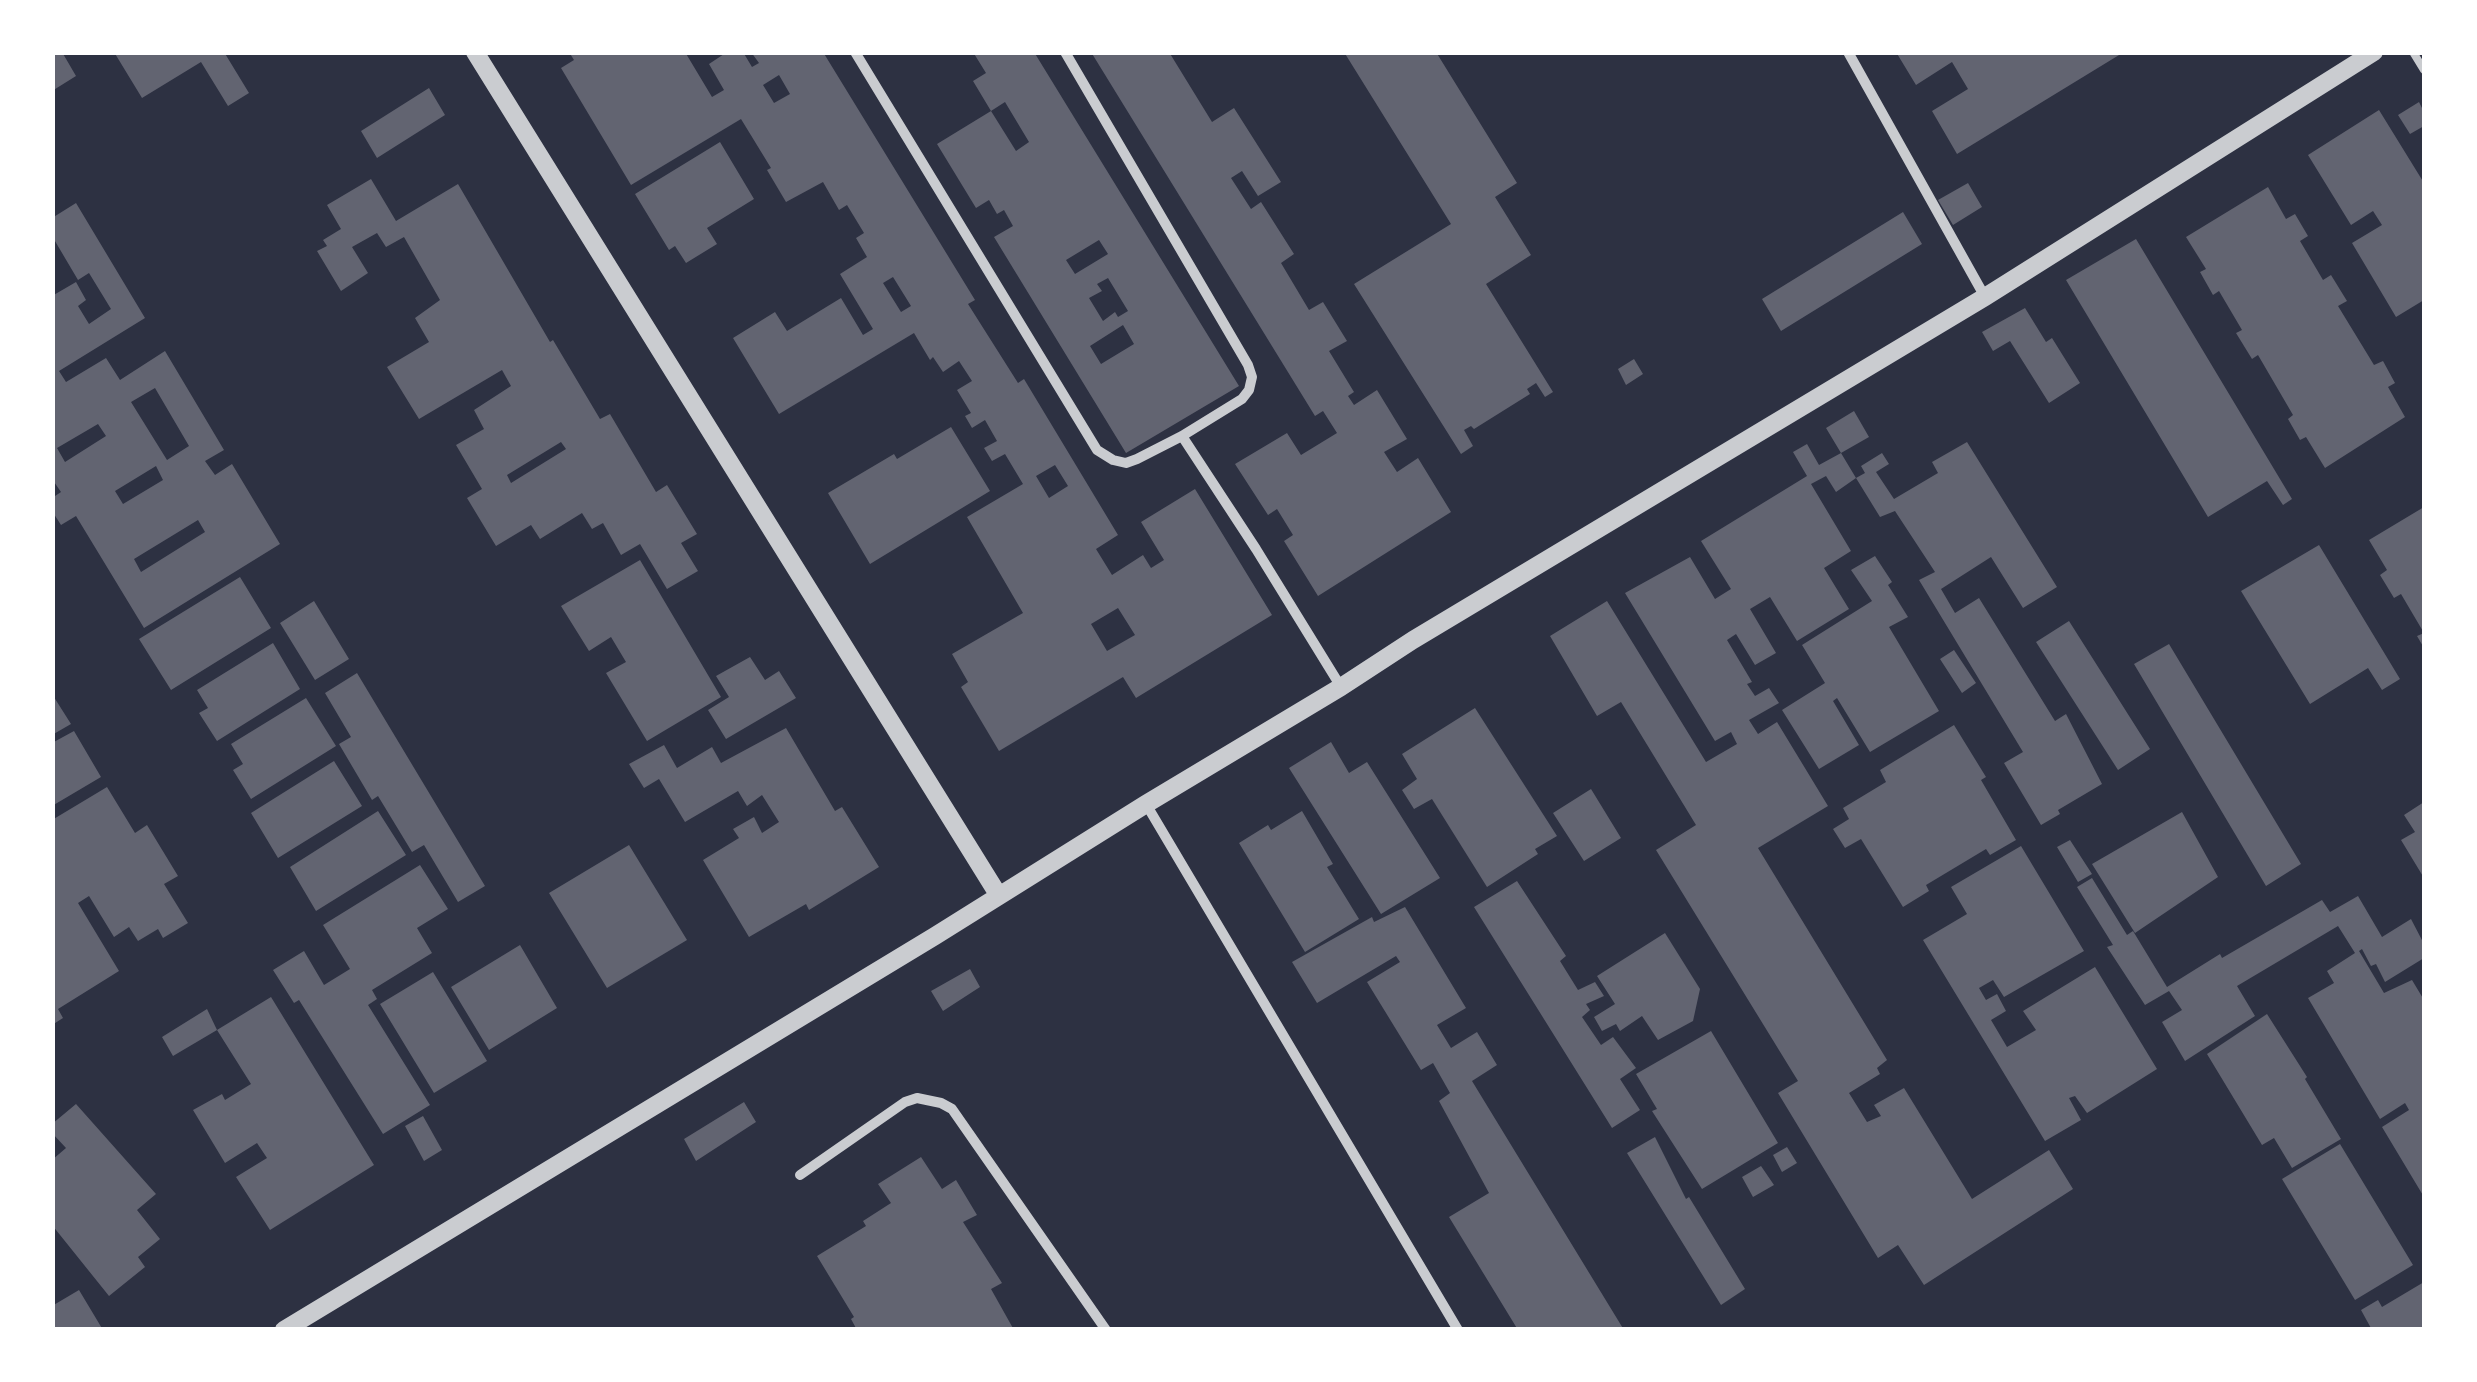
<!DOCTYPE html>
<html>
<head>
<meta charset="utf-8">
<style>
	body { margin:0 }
	#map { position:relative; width:2477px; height:1382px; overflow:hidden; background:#2d3142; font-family:"Noto Sans",sans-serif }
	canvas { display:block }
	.frame { position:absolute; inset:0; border:55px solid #fff; pointer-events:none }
</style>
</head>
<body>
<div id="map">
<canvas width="2477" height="1382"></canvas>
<div class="frame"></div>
</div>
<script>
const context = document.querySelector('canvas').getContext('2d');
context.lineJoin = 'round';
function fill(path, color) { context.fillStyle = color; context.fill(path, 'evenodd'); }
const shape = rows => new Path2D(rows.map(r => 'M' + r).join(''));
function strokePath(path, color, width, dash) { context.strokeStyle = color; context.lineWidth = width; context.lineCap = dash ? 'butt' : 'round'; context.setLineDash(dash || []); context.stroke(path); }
fill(shape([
	[52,52,62,52,76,76,52,91],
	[114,52,224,52,249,93,228,106,201,62,142,98],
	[569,52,685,52,712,97,724,90,709,64,727,52,743,52,752,67,759,63,751,52,823,52,975,300,968,304,1018,383,1024,379,1118,535,1096,549,1112,575,1143,555,1151,568,1164,560,1141,522,1195,489,1272,615,1136,698,1123,677,999,751,961,687,968,682,952,654,1023,613,967,517,1023,484,1005,454,992,461,984,448,997,441,985,420,972,428,965,416,971,413,957,390,972,381,959,361,943,372,933,357,930,360,914,333,779,414,733,338,775,312,787,331,841,298,863,335,873,329,840,274,867,257,856,238,864,233,847,205,839,210,823,182,786,202,767,170,771,168,741,119,631,185,561,68,574,60],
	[779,75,790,94,774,103,763,85],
	[893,277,911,306,901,312,883,283],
	[1055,465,1068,486,1049,498,1036,476],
	[1118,608,1135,635,1107,651,1091,624],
	[973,52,1034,52,1239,386,1126,453,994,237,1013,226,1004,210,997,214,989,200,976,208,937,144,991,111,1016,151,1029,142,1005,102,991,111,973,81,986,73],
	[1099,240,1108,254,1075,274,1066,260],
	[1108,278,1128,311,1118,317,1115,312,1103,321,1089,298,1102,291,1097,284],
	[1123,325,1134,344,1101,364,1090,346],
	[1091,52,1169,52,1212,122,1234,108,1281,182,1258,196,1242,171,1231,178,1251,209,1261,202,1294,254,1281,263,1309,310,1323,302,1347,341,1329,351,1354,392,1348,396,1354,405,1377,390,1407,439,1384,452,1397,472,1418,458,1451,512,1318,596,1284,541,1293,535,1277,509,1268,515,1235,464,1287,433,1301,455,1337,433,1323,411,1315,416],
	[1344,52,1436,52,1517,183,1495,197,1531,255,1486,284,1553,392,1545,397,1536,383,1527,389,1530,394,1474,429,1471,426,1464,430,1473,446,1461,454,1354,284,1451,224],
	[1896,52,2124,52,1957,154,1932,111,1968,89,1952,62,1916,85],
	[429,88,445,115,377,158,361,131],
	[2419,102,2424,112,2424,126,2410,134,2398,115],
	[2379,110,2424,183,2424,300,2396,317,2352,243,2382,225,2373,211,2351,225,2308,155],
	[720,142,754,199,707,228,717,244,686,263,675,246,669,250,635,194],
	[371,179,396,221,458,184,550,342,553,340,600,419,610,414,656,492,667,485,697,534,681,543,698,571,667,589,640,544,621,555,603,523,592,529,582,513,540,539,531,525,496,546,467,498,482,489,456,445,484,429,474,410,511,386,502,370,419,419,387,367,429,342,415,318,440,300,404,237,386,247,377,233,352,247,368,273,341,291,317,251,327,246,323,240,341,229,327,205],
	[561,442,566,449,511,483,507,475],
	[1968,183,1982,207,1953,225,1938,200],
	[2268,187,2286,219,2295,214,2308,236,2300,241,2323,280,2331,275,2347,301,2338,306,2374,365,2383,361,2395,383,2388,387,2405,417,2325,468,2306,437,2300,440,2288,419,2293,415,2258,355,2252,359,2236,333,2242,330,2219,291,2213,295,2200,272,2206,269,2186,237],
	[76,203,145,318,59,371,66,382,106,358,120,380,165,351,224,450,205,461,215,475,232,464,280,544,144,628,76,516,61,525,52,511,52,498,61,492,52,479,52,296,76,282,86,300,78,306,89,324,111,309,89,273,78,280,52,236,52,218],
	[155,388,189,446,167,460,131,402],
	[98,424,106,436,65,462,57,448],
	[156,466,163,480,123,504,115,491],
	[198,520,205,532,141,572,134,559],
	[1903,212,1922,244,1781,331,1762,299],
	[2136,239,2292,499,2283,505,2267,481,2208,517,2066,280],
	[2025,308,2046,342,2052,338,2080,383,2049,403,2010,341,1993,351,1982,332],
	[1634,359,1643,374,1626,385,1618,369],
	[1854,411,1869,437,1841,453,1826,428],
	[951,427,990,491,870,564,828,493,894,454,897,459],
	[1967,442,2057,587,2023,608,1991,557,1941,589,1955,613,1979,598,2055,721,2066,714,2102,784,2058,810,2060,814,2041,825,2004,763,2023,752,1919,580,1935,572,1895,511,1880,517,1856,478,1865,473,1861,466,1882,453,1889,464,1876,472,1894,499,1938,473,1932,462],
	[1807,444,1819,465,1841,453,1856,478,1836,492,1826,476,1811,484,1851,551,1824,568,1849,609,1797,641,1770,597,1750,609,1776,653,1755,665,1736,634,1727,640,1752,682,1747,684,1755,696,1769,688,1779,703,1749,720,1758,734,1777,722,1828,806,1758,848,1887,1060,1877,1068,1880,1074,1849,1093,1867,1122,1881,1116,1874,1105,1904,1088,1972,1199,2049,1150,2073,1189,1924,1285,1898,1245,1878,1258,1778,1093,1798,1081,1656,850,1696,825,1621,702,1597,716,1550,636,1607,601,1706,762,1737,744,1731,732,1715,741,1625,593,1690,557,1715,599,1731,589,1701,541,1807,476,1793,452],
	[2424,507,2424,648,2417,636,2424,633,2401,594,2394,598,2380,575,2387,570,2369,540],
	[2319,545,2400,679,2382,690,2368,668,2310,704,2241,591],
	[1875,556,1892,582,1888,585,1908,617,1889,627,1939,711,1870,752,1837,698,1833,701,1859,745,1819,769,1782,710,1825,683,1802,645,1872,601,1851,570],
	[640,560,721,697,647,741,606,673,626,662,611,637,589,651,561,606],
	[240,577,271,628,171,690,139,639],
	[314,601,349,659,315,680,280,623],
	[2069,621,2150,749,2118,770,2036,642],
	[273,643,300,689,217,741,199,713,208,708,197,690],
	[2169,644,2301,864,2266,886,2134,664],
	[1954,650,1976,683,1962,693,1940,659],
	[750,657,765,680,779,671,796,698,726,739,708,710,729,697,716,676],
	[357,673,485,886,458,902,424,845,412,852,378,796,372,800,339,744,351,737,325,693],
	[52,694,71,724,52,735],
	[306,698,336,746,251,799,233,770,243,764,231,744],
	[1475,708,1557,836,1535,849,1538,854,1487,887,1432,799,1414,809,1402,790,1417,779,1402,754],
	[1954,725,1986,777,1981,780,2016,840,1990,855,1986,849,1926,885,1929,891,1903,907,1861,839,1845,848,1833,829,1849,819,1843,808,1886,782,1880,770],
	[786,728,835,811,842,807,879,867,809,910,806,904,749,937,703,860,739,838,733,829,754,817,762,833,779,822,762,795,747,806,738,791,685,822,659,779,644,788,629,764,664,745,677,768,712,747,721,763],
	[74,731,101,777,52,806,52,743],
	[1331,742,1349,773,1367,762,1440,878,1381,914,1289,768],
	[334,761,362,806,278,858,251,813],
	[107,787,135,833,147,825,178,876,164,884,188,923,163,938,158,929,138,941,129,927,114,937,89,896,78,903,119,971,58,1009,63,1018,52,1025,52,820],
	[1591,789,1621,838,1584,861,1553,813],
	[2424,802,2424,878,2401,840,2415,832,2404,815],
	[378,811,406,855,316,911,290,867],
	[1302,811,1333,864,1327,867,1359,919,1305,952,1239,843,1268,825,1271,830],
	[2182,812,2218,877,2135,933,2092,864],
	[2070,840,2092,874,2078,882,2057,847],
	[629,845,687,940,607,988,549,893],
	[2021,846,2084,951,2004,997,1993,980,1979,988,1986,1000,1997,994,2006,1011,1991,1020,2007,1047,2036,1030,2023,1011,2095,967,2157,1069,2087,1113,2075,1096,2069,1098,2081,1120,2045,1141,1923,940,1967,914,1951,887],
	[420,865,448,909,417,928,432,953,372,990,377,999,368,1005,430,1105,383,1134,299,1000,294,1003,273,970,304,951,324,985,350,969,323,925],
	[2092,878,2127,935,2133,931,2167,987,2220,954,2222,958,2322,900,2330,912,2358,896,2382,937,2411,919,2424,944,2424,958,2385,982,2376,964,2371,966,2362,949,2359,951,2384,993,2412,980,2424,1000,2424,1197,2382,1127,2409,1110,2405,1103,2380,1119,2308,998,2334,983,2327,971,2355,953,2338,926,2237,986,2255,1016,2185,1061,2162,1022,2182,1010,2169,991,2145,1005,2107,947,2113,945,2077,887],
	[1517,881,1566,956,1560,961,1578,990,1595,982,1604,996,1586,1004,1590,1010,1582,1017,1601,1045,1613,1037,1636,1068,1620,1079,1640,1110,1612,1128,1474,907],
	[1405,907,1466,1008,1437,1025,1451,1048,1477,1032,1497,1065,1472,1081,1624,1330,1518,1330,1449,1217,1489,1193,1439,1101,1450,1093,1433,1063,1421,1070,1367,982,1400,962,1396,956,1317,1003,1292,962,1372,917,1374,922],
	[1665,933,1700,989,1693,1021,1658,1040,1642,1016,1620,1031,1616,1024,1602,1031,1594,1017,1615,1004,1597,976],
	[520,945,557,1008,489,1050,451,987],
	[970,969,980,987,943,1011,931,991],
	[433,972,487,1061,434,1093,380,1004],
	[271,997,374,1165,270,1230,236,1177,267,1158,257,1143,225,1163,193,1110,222,1094,225,1100,251,1084,217,1030,173,1056,162,1037,207,1009,217,1030],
	[2267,1014,2307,1077,2305,1079,2341,1139,2292,1168,2274,1138,2262,1145,2207,1054],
	[1711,1031,1778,1143,1702,1189,1652,1111,1657,1109,1636,1074],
	[744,1102,756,1122,696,1161,684,1139],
	[76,1104,156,1194,137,1210,160,1239,138,1257,145,1267,109,1296,52,1225,52,1160,66,1148,52,1133,52,1124],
	[423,1116,442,1150,424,1161,405,1126],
	[1655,1137,1686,1199,1689,1197,1745,1289,1721,1305,1627,1153],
	[2340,1144,2413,1265,2355,1300,2282,1179],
	[1787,1147,1797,1163,1782,1172,1773,1155],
	[921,1157,942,1189,956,1180,977,1215,963,1222,1002,1283,991,1289,1014,1330,857,1330,851,1319,854,1317,817,1256,866,1226,863,1221,891,1203,878,1184],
	[1761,1166,1774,1185,1753,1197,1742,1177],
	[2424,1282,2424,1330,2372,1330,2361,1310,2378,1300,2382,1307],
	[79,1290,103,1330,52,1330,52,1306]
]), '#626471');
strokePath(shape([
	[2413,52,2424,70]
]), '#caccd0', 8);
strokePath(shape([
	[855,52,1097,450,1113,460,1126,463,1137,459,1182,436,1242,399,1249,390,1252,377,1248,365,1065,52],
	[1848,52,1985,297],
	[1182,436,1256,549,1341,687],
	[1146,804,1458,1330],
	[800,1175,905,1102,917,1098,941,1103,952,1109,1106,1330]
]), '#caccd0', 10);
strokePath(shape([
	[475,52,999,896],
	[284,1330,935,936,1146,804,1341,687,1413,640,1985,297,2374,52]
]), '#caccd0', 18);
</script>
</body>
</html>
